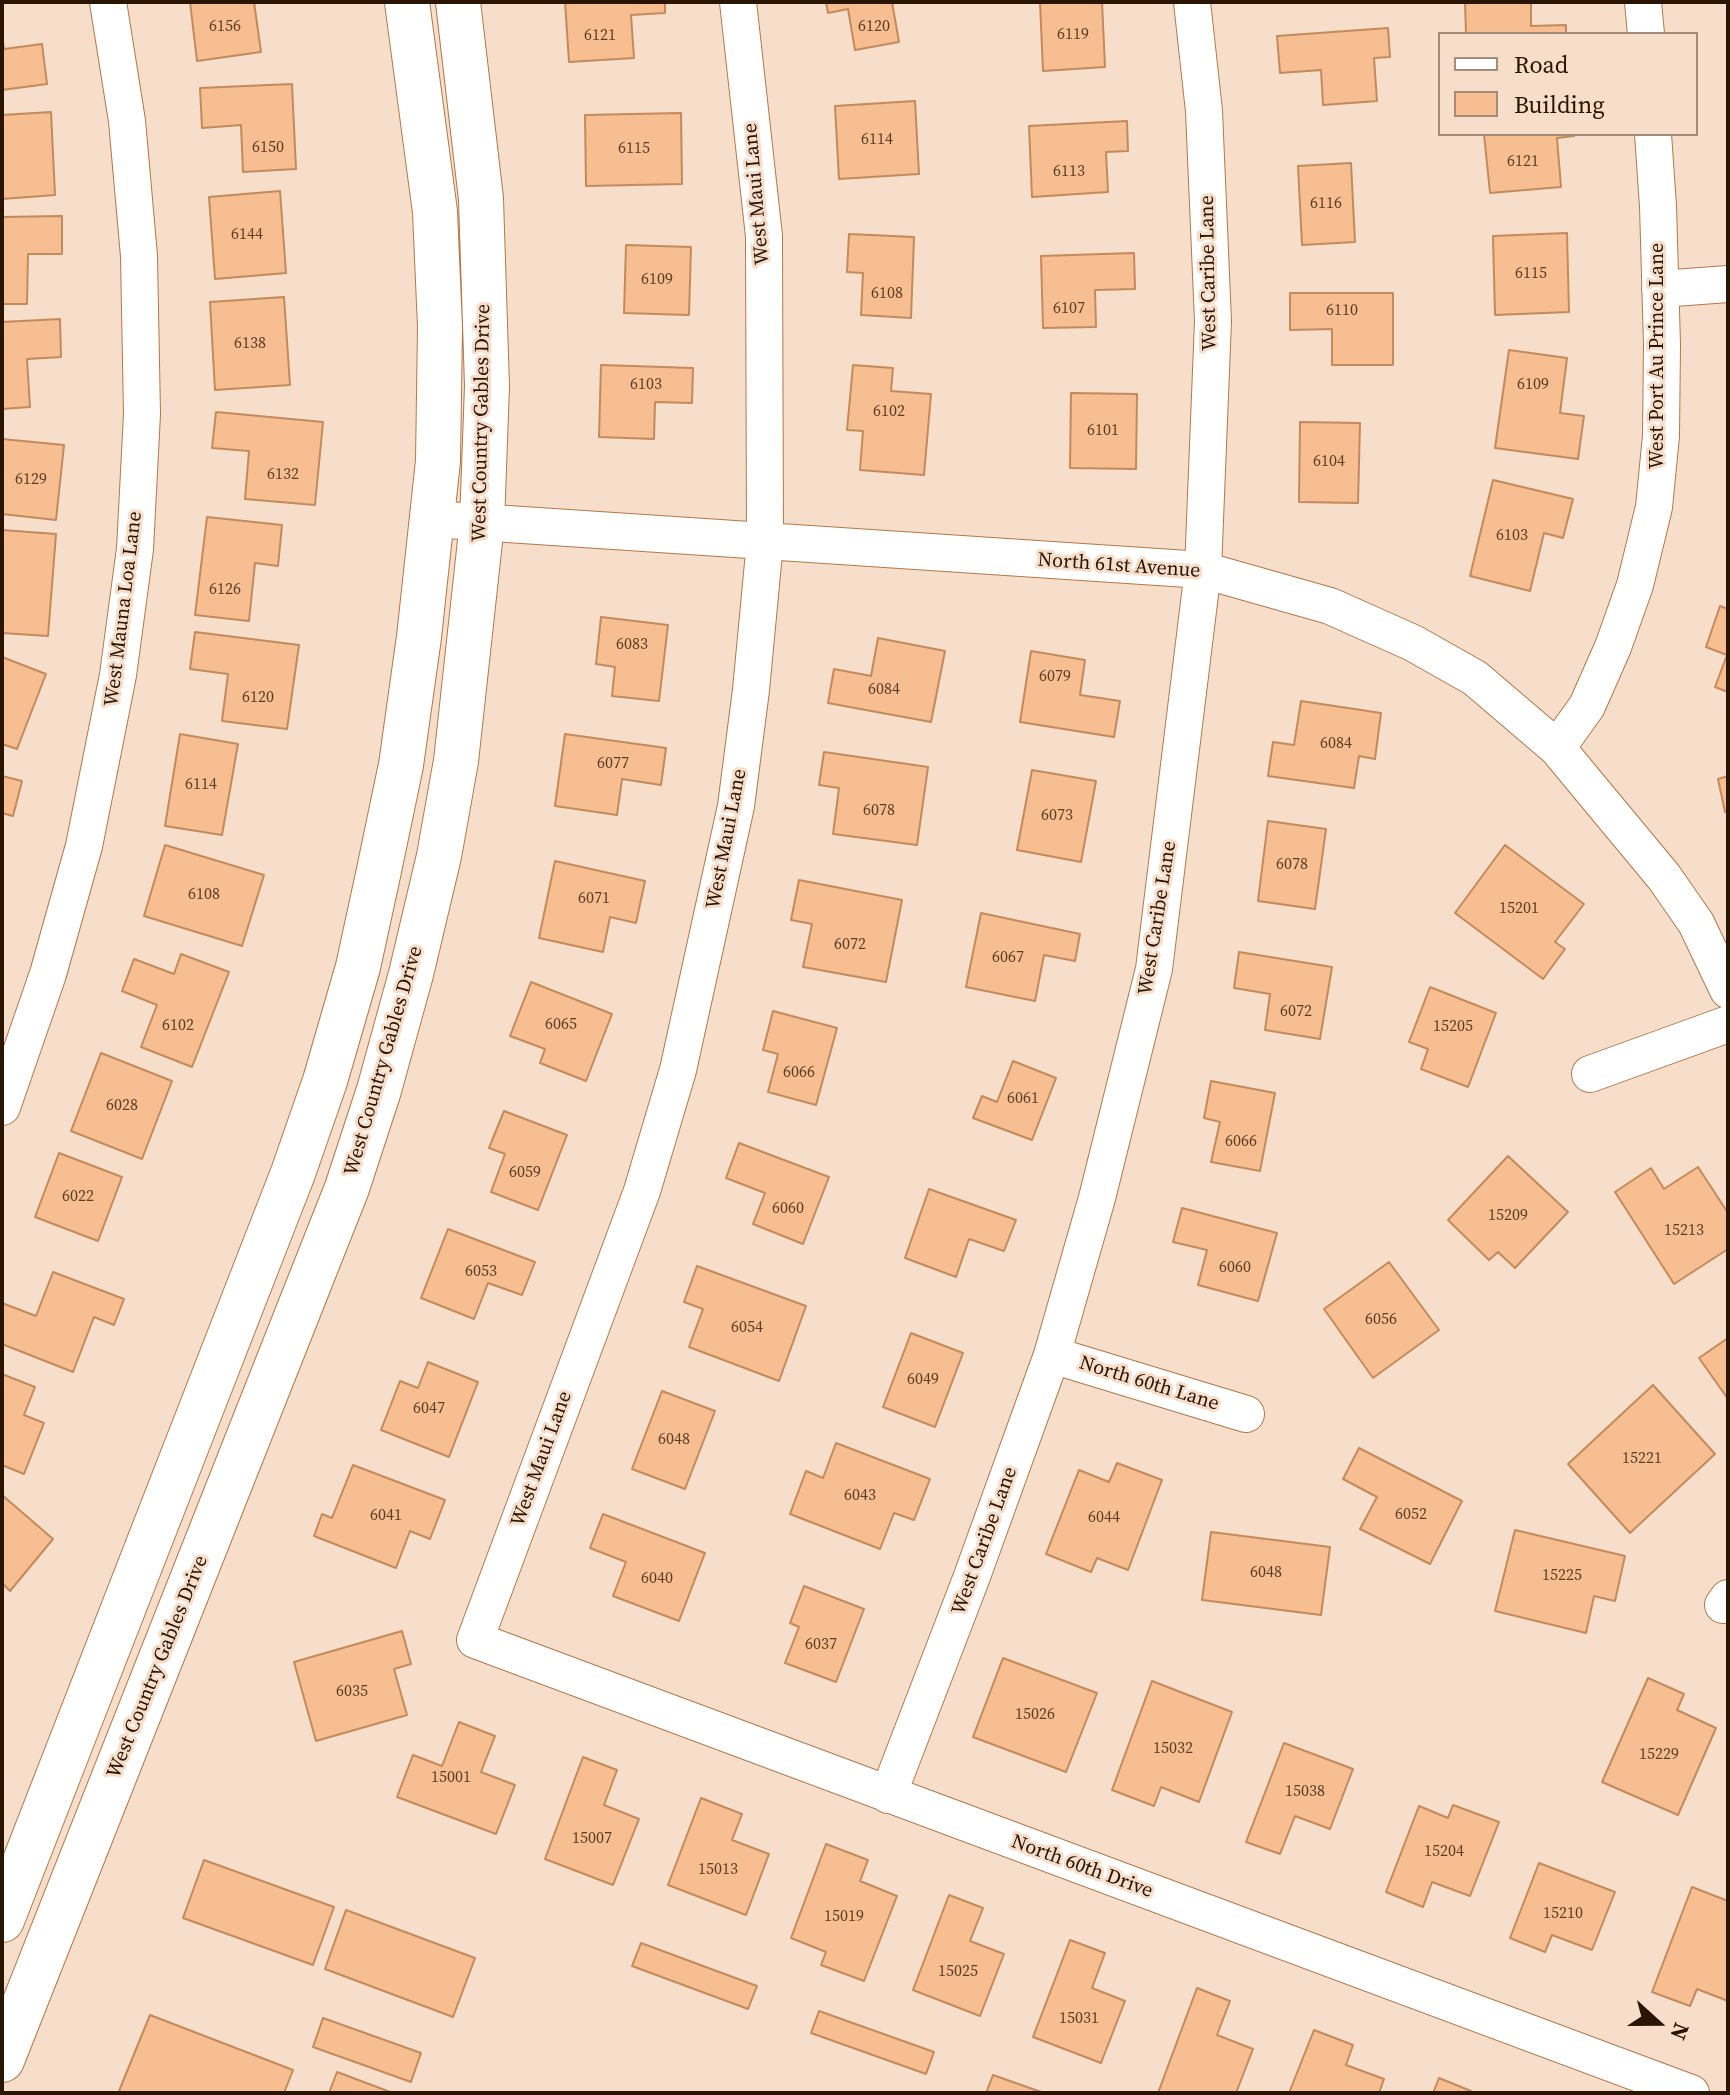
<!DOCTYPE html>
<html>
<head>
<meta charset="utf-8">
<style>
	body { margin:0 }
	#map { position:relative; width:1730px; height:2095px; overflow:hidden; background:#f6decb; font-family:"Source Serif 4",serif }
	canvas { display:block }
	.frame { position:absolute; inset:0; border:4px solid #2a1402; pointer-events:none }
	.legend { position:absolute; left:1438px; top:32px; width:260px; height:104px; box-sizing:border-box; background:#f6decb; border:2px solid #a48d7b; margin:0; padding:10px 14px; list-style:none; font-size:24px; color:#2a1402 }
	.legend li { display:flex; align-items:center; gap:16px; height:40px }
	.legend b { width:40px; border:2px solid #a48d7b }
	.north { position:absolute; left:1618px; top:1983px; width:80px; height:80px; -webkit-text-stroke:6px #f6decb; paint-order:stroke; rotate:111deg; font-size:22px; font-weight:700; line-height:32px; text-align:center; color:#2a1402 }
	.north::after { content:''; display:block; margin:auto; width:28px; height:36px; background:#2a1402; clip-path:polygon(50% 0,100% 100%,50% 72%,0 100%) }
</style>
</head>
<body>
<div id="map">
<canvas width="1730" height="2095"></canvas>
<div class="frame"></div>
<ul class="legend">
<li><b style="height:10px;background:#fff"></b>Road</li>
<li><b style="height:22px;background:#f6be91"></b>Building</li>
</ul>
<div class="north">N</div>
</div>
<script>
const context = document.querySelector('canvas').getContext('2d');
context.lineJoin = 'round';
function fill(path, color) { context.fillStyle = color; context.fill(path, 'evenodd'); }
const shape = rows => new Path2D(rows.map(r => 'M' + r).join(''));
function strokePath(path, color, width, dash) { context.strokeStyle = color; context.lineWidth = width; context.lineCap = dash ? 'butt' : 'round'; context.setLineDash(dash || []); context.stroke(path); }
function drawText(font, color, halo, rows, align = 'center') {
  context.font = font + ' "Source Serif 4",serif'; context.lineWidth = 6; context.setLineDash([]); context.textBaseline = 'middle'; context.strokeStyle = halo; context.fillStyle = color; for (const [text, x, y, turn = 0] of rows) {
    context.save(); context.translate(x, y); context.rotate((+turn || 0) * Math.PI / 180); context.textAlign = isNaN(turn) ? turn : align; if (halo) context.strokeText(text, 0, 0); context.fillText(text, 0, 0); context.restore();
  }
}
const building = shape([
	[190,2,254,2,261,52,197,61,190,2],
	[565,2,665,2,665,13,631,15,634,58,569,62,565,2],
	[826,2,892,2,899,42,855,50,848,9,828,13,826,2],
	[1040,2,1102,2,1105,67,1043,71,1040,2],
	[1465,2,1531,2,1531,26,1566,25,1566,34,1466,34,1465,2],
	[1388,28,1390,57,1374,58,1377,101,1323,105,1321,70,1280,73,1277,36,1388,28],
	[2,35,4,49,42,44,47,84,2,90,2,35],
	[292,84,296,169,243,172,241,125,202,128,200,88,292,84],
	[915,101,919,174,839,179,835,106,915,101],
	[51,112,55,195,2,199,2,115,51,112],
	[681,113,682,184,586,186,585,115,681,113],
	[1127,121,1128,151,1106,152,1108,192,1032,197,1029,126,1127,121],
	[1484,134,1574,134,1574,136,1557,138,1561,187,1490,193,1484,134],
	[1351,163,1355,242,1302,245,1298,166,1351,163],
	[280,191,286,273,215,279,209,197,280,191],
	[62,216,62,254,28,254,27,304,2,304,2,217,62,216],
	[1567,233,1569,312,1495,315,1493,236,1567,233],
	[849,234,914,237,911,318,861,315,863,273,847,272,849,234],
	[626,245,691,247,689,315,624,313,626,245],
	[1134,253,1135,289,1095,290,1096,327,1043,328,1041,256,1134,253],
	[1290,293,1393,293,1393,365,1332,365,1332,329,1290,330,1290,293],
	[284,297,290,385,215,390,210,302,284,297],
	[60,319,61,357,27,359,30,407,2,409,2,322,60,319],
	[1509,350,1567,358,1560,413,1584,416,1578,459,1495,448,1509,350],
	[601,365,693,368,692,403,655,402,654,439,599,437,601,365],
	[853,365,893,368,891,391,931,394,924,475,860,470,863,431,847,430,853,365],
	[1071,393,1137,394,1136,469,1070,468,1071,393],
	[216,412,323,422,315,505,245,499,249,451,212,448,216,412],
	[1300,422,1360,423,1358,503,1299,502,1300,422],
	[2,439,64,445,56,520,2,514,2,439],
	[1493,480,1573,499,1563,538,1544,533,1530,591,1470,576,1493,480],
	[207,517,282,525,278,566,255,563,249,621,195,615,207,517],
	[2,530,56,534,48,636,2,633,2,530],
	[1720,606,1728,609,1728,692,1715,687,1727,655,1706,647,1720,606],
	[601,617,668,625,659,701,612,696,615,667,596,664,601,617],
	[195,632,299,645,287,729,222,721,228,674,190,669,195,632],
	[878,638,945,651,931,722,828,703,834,669,871,676,878,638],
	[1031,651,1085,660,1080,695,1120,701,1114,737,1020,722,1031,651],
	[2,657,46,674,17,749,2,744,2,657],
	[1301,701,1381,713,1375,759,1359,756,1354,788,1268,776,1273,742,1294,745,1301,701],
	[180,734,238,744,222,835,165,826,180,734],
	[565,734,666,748,661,785,622,779,617,815,555,806,565,734],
	[824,752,928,767,917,845,833,834,839,788,819,785,824,752],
	[1032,770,1096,781,1081,862,1017,850,1032,770],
	[2,776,22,781,13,816,2,813,2,776],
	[1728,776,1728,812,1725,812,1718,779,1728,776],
	[1268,821,1326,829,1315,909,1258,901,1268,821],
	[165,845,264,875,242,946,144,916,165,845],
	[1505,845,1584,904,1555,942,1565,949,1543,979,1455,913,1505,845],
	[555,861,645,881,636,923,610,917,603,952,539,938,555,861],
	[799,880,902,900,886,982,803,967,812,924,791,920,799,880],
	[981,913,1080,934,1075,961,1044,955,1035,1001,966,987,981,913],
	[1239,952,1332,967,1320,1039,1265,1030,1270,994,1234,988,1239,952],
	[181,954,229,972,192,1067,141,1047,157,1005,122,991,134,959,174,974,181,954],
	[531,982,612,1014,586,1081,540,1063,545,1049,510,1036,531,982],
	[1430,987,1496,1013,1468,1087,1421,1069,1428,1049,1409,1042,1430,987],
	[773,1011,837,1028,816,1105,768,1092,778,1054,763,1050,773,1011],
	[101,1053,172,1081,142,1159,71,1131,101,1053],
	[1013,1061,1056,1078,1032,1140,973,1118,982,1096,997,1102,1013,1061],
	[1211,1081,1275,1093,1260,1171,1211,1162,1220,1122,1204,1118,1211,1081],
	[504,1111,567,1135,538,1210,491,1192,505,1154,489,1148,504,1111],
	[739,1143,829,1177,803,1244,753,1224,765,1193,726,1178,739,1143],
	[59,1153,122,1177,98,1241,35,1217,59,1153],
	[1508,1156,1568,1212,1515,1268,1498,1252,1489,1260,1448,1220,1508,1156],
	[1698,1167,1728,1213,1728,1249,1674,1284,1615,1192,1651,1168,1664,1189,1698,1167],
	[929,1189,1016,1220,1004,1251,969,1239,956,1277,905,1258,929,1189],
	[1182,1208,1277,1233,1258,1301,1198,1285,1207,1250,1173,1242,1182,1208],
	[448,1229,535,1262,522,1295,488,1283,474,1319,421,1298,448,1229],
	[1389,1262,1439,1330,1373,1378,1324,1309,1389,1262],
	[697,1266,806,1306,779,1381,689,1347,703,1309,684,1302,697,1266],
	[53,1272,124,1299,114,1325,94,1317,73,1372,2,1344,2,1303,36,1316,53,1272],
	[911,1333,963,1353,935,1427,883,1407,911,1333],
	[1728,1338,1728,1399,1699,1358,1728,1338],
	[428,1362,478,1382,449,1457,381,1430,400,1381,418,1388,428,1362],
	[2,1374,35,1387,24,1415,44,1423,24,1474,2,1465,2,1374],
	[1653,1385,1715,1454,1630,1533,1568,1464,1653,1385],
	[662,1391,715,1411,685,1489,632,1469,662,1391],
	[836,1443,930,1479,914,1520,894,1513,880,1549,790,1514,806,1471,823,1478,836,1443],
	[1359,1448,1462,1501,1430,1564,1360,1529,1377,1497,1343,1479,1359,1448],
	[1117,1463,1162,1480,1128,1570,1097,1558,1091,1572,1046,1554,1079,1470,1109,1482,1117,1463],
	[353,1465,445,1500,430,1539,410,1531,396,1568,314,1536,322,1514,332,1518,353,1465],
	[2,1495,53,1539,10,1591,2,1583,2,1495],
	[603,1514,705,1553,679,1621,613,1596,626,1562,590,1548,603,1514],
	[1515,1530,1625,1556,1615,1601,1594,1596,1586,1633,1495,1611,1515,1530],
	[1211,1532,1330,1547,1321,1615,1202,1600,1211,1532],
	[804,1586,864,1609,836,1682,785,1663,799,1627,790,1623,804,1586],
	[402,1631,411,1664,394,1669,407,1715,316,1741,294,1662,402,1631],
	[1003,1658,1097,1693,1066,1772,973,1737,1003,1658],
	[1648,1678,1684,1694,1677,1710,1716,1728,1678,1815,1602,1782,1648,1678],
	[1152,1681,1232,1712,1199,1802,1161,1787,1154,1806,1112,1790,1152,1681],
	[459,1722,495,1736,481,1772,515,1785,496,1834,397,1797,413,1755,442,1766,459,1722],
	[1284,1743,1353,1769,1330,1829,1295,1816,1280,1854,1246,1842,1284,1743],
	[583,1757,617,1770,604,1805,639,1819,613,1885,545,1859,583,1757],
	[701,1798,742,1814,732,1840,769,1854,746,1915,668,1885,701,1798],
	[1453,1805,1499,1822,1470,1896,1432,1882,1423,1907,1386,1892,1419,1806,1448,1818,1453,1805],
	[826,1844,868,1860,860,1881,897,1896,864,1981,821,1965,826,1952,791,1938,826,1844],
	[204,1860,334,1907,313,1965,183,1918,204,1860],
	[1539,1863,1615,1892,1592,1950,1552,1935,1545,1952,1510,1938,1539,1863],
	[1692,1887,1728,1901,1728,2001,1697,1989,1690,2006,1652,1992,1692,1887],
	[949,1895,983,1908,970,1941,1004,1954,980,2016,913,1990,949,1895],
	[346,1910,475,1958,453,2017,325,1969,346,1910],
	[1070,1940,1105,1953,1092,1988,1125,2001,1101,2063,1033,2037,1070,1940],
	[641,1943,757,1986,748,2009,632,1966,641,1943],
	[1197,1988,1230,2001,1217,2035,1253,2049,1236,2093,1158,2093,1197,1988],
	[819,2011,934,2052,926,2074,811,2033,819,2011],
	[150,2015,293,2070,284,2093,124,2093,119,2091,150,2015],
	[323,2018,421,2053,411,2082,313,2047,323,2018],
	[1314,2030,1353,2045,1346,2065,1384,2079,1379,2093,1289,2093,1314,2030],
	[337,2072,393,2093,329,2093,337,2072],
	[993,2075,1044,2093,986,2093,993,2075],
	[1439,2078,1471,2091,1470,2093,1433,2093,1439,2078]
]);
fill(building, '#f6be91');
strokePath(building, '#c38a5b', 2);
const minor = shape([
	[738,2,764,236,765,542,751,690,736,806,678,1070,642,1191,475,1640,1691,2093],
	[1643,2,1646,34],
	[1660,289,1728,284],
	[432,519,1203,570,1330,606,1413,643,1475,678,1557,748,1664,877,1696,923,1728,990],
	[1557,748,1587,706,1613,647,1635,585,1654,507,1661,436,1662,345,1658,206,1653,134],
	[1590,1074,1728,1024],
	[2,1107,48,974,84,846,118,675,135,549,142,414,139,256,127,121,108,2],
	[1052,1355,1246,1414],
	[1723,1605,1728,1598],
	[888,1795,971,1579,1052,1355,1097,1198,1154,969,1203,570,1213,321,1204,111,1192,2]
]);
const tertiary = shape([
	[2,1920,293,1173,325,1081,358,967,378,875,401,765,419,637,438,461,440,327,435,212,407,2],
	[2,2060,347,1188,379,1090,411,974,439,856,456,761,482,523,487,386,481,199,458,2]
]);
strokePath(minor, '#b1794a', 38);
strokePath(tertiary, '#b1794a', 46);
strokePath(minor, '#fff', 36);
strokePath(tertiary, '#fff', 44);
drawText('16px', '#5d3e26', null, [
	["6156",225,27],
	["6120",874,27],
	["6119",1073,35],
	["6121",600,36],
	["6114",877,140],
	["6150",268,148],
	["6115",634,149],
	["6121",1523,162],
	["6113",1069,172],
	["6116",1326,204],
	["6144",247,235],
	["6115",1531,274],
	["6109",657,280],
	["6108",887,294],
	["6107",1069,309],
	["6110",1342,311],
	["6138",250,344],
	["6103",646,385],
	["6109",1533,385],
	["6102",889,412],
	["6101",1103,431],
	["6104",1329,462],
	["6132",283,475],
	["6129",31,480],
	["6103",1512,536],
	["6126",225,590],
	["6083",632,645],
	["6079",1055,677],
	["6084",884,690],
	["6120",258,698],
	["6084",1336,744],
	["6077",613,764],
	["6114",201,785],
	["6078",879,811],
	["6073",1057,816],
	["6078",1292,865],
	["6108",204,895],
	["6071",594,899],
	["15201",1519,909],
	["6072",850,945],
	["6067",1008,958],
	["6072",1296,1012],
	["6065",561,1025],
	["6102",178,1026],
	["15205",1453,1027],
	["6066",799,1073],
	["6061",1023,1099],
	["6028",122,1106],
	["6066",1241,1142],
	["6059",525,1173],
	["6022",78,1197],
	["6060",788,1209],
	["15209",1508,1216],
	["15213",1684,1231],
	["6060",1235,1268],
	["6053",481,1272],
	["6056",1381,1320],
	["6054",747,1328],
	["6049",923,1380],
	["6047",429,1409],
	["6048",674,1440],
	["15221",1642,1459],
	["6043",860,1496],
	["6052",1411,1515],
	["6041",386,1516],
	["6044",1104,1518],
	["6048",1266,1573],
	["15225",1562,1576],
	["6040",657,1579],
	["6037",821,1645],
	["6035",352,1692],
	["15026",1035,1715],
	["15032",1173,1749],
	["15229",1659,1755],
	["15001",451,1778],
	["15038",1305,1792],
	["15007",592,1839],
	["15204",1444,1852],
	["15013",718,1870],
	["15210",1563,1914],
	["15019",844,1917],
	["15025",958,1972],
	["15031",1079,2019]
]);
drawText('20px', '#2a1402', '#f6decb', [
	["West Maui Lane",757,194,-95],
	["West Caribe Lane",1209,273,-91],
	["West Port Au Prince Lane",1658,356,-90],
	["West Country Gables Drive",482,423,-89],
	["North 61st Avenue",1119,566,4],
	["West Mauna Loa Lane",124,609,-83],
	["West Maui Lane",727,839,-79],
	["West Caribe Lane",1158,918,-81],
	["West Country Gables Drive",384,1061,-74],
	["North 60th Lane",1149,1384,17],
	["West Maui Lane",542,1459,-70],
	["West Caribe Lane",985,1541,-70],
	["West Country Gables Drive",158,1667,-68],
	["North 60th Drive",1082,1867,20]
]);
</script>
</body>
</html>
